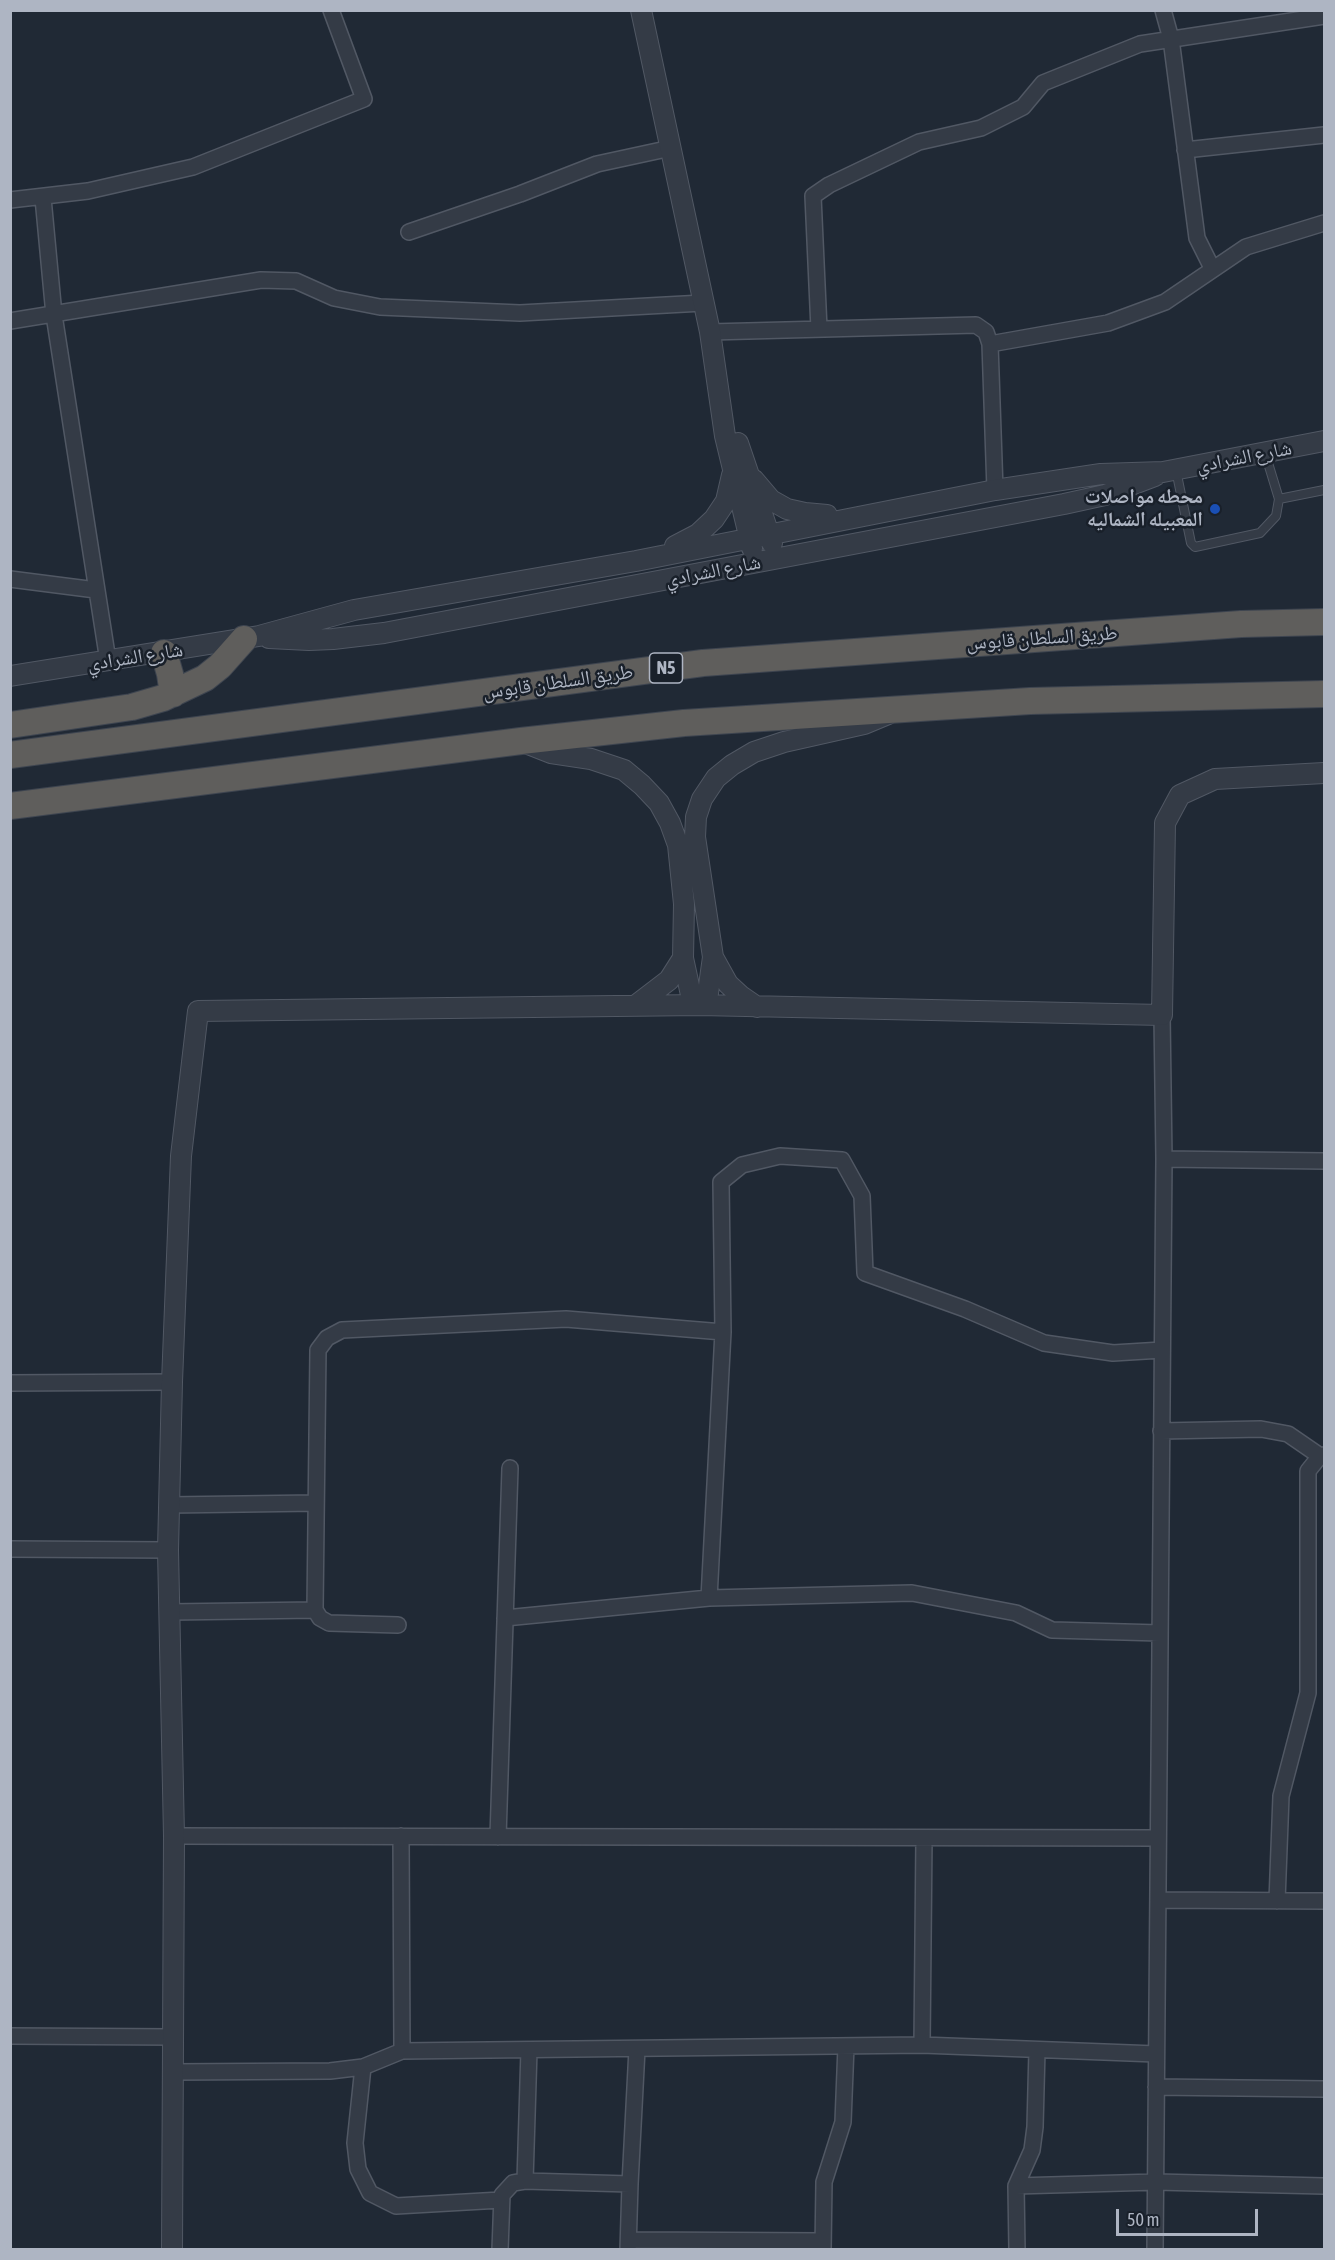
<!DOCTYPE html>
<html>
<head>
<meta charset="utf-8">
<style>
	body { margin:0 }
	#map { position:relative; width:1335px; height:2260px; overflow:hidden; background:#202935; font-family:"Asap Condensed",sans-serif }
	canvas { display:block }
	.frame { position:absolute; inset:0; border:12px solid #aeb5c3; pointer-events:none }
	.scale { position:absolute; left:1116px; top:2209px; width:142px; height:27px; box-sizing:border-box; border:3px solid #aeb5c3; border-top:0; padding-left:8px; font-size:18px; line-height:21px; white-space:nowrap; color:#aeb5c3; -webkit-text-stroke:4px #19202a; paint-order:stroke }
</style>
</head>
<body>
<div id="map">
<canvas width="1335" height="2260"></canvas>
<div class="frame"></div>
<div class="scale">50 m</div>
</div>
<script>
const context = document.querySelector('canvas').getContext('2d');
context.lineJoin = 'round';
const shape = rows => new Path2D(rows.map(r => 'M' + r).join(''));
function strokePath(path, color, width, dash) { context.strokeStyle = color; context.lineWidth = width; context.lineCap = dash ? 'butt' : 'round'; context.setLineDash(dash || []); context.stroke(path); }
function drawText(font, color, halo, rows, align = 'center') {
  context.font = font + ' "Asap Condensed","Noto Naskh Arabic",sans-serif'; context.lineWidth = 5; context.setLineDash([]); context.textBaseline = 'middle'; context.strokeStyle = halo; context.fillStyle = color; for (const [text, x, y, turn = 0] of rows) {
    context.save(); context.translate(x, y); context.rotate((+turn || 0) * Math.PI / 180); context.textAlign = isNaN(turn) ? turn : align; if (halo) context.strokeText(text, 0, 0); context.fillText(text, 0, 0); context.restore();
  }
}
const service = shape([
	[1265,453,1279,499,1324,490],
	[1176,470,1191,543,1195,547,1260,533,1276,516,1279,499]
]);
const minor = shape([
	[1163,10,1171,39,1197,238,1212,268],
	[1185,150,1324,135],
	[43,198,54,315,108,661],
	[10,200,88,191,193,167,364,99,331,10],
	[409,232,520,194,597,164,671,148],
	[10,321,261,280,296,281,334,298,380,307,520,313,703,303],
	[819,329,813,196,829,185,919,142,981,128,1023,107,1043,83,1140,44,1324,16],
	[710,332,976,325,986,332,990,344,995,490],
	[990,344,1108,323,1165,302,1246,247,1324,223],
	[10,579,96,590],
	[1164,1159,1324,1161],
	[10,1383,172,1382],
	[1161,1431,1261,1429,1288,1434,1320,1456],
	[169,1505,316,1503],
	[10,1549,168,1550],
	[709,1598,723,1332,721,1182,742,1165,780,1156,842,1160,862,1196,865,1273,965,1309,1044,1343,1113,1353,1162,1350],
	[170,1612,315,1610],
	[505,1618,709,1598,912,1593,1016,1613,1052,1630,1160,1633],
	[398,1625,329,1623,320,1618,315,1610,318,1350,327,1338,342,1330,566,1319,723,1332],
	[174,1836,1158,1838],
	[401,1836,402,2051],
	[498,1837,510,1468],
	[1158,1900,1324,1901],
	[1277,1901,1281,1796,1308,1693,1308,1471,1320,1456,1324,1455],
	[10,2036,173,2037],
	[922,2045,1156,2054],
	[363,2067,355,2143,358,2169,370,2193,396,2206,501,2200],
	[173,2072,330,2071,363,2067,402,2051,922,2045,924,1838],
	[1156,2087,1324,2089],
	[525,2181,529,2050],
	[630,2184,637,2049],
	[1016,2186,1156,2182,1324,2186],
	[629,2240,822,2241],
	[500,2250,502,2195,513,2183,525,2181,630,2184,628,2250],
	[823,2250,824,2182,843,2122,846,2046],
	[1017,2250,1016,2186,1032,2150,1035,2127,1037,2050],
	[1155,2250,1164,1159,1162,1015]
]);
const tertiary = shape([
	[641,10,710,332,725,436,752,548],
	[738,443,772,543],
	[754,480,771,500,787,509,805,513,827,515],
	[675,546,698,534,714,519,726,501,732,475],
	[269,638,309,640,333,639,384,633,1064,504,1105,495,1155,476],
	[10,676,259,636,354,610,636,561,995,490,1101,474,1163,472,1324,441],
	[523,742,551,753,591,759,624,770,642,785,659,803,670,823,678,845,684,904,683,958,669,980,635,1006],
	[713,957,728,984,741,996,757,1007],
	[683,958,691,995,700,1005,708,993,713,957,695,837,696,817,702,799,716,778,732,765,754,752,784,742,864,724,888,714],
	[172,2250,174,1836,168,1550,172,1382,181,1156,198,1011,700,1005,1162,1015,1165,823,1180,795,1215,779,1324,773]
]);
const trunk = shape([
	[164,653,170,674,173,694],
	[10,725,132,707,163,698,205,678,220,666,244,639],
	[10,755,703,663,1241,624,1324,622],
	[10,806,521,741,684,723,1030,701,1324,694]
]);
strokePath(service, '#515864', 10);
strokePath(minor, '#515864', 18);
strokePath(tertiary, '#515864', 22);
strokePath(trunk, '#3e4550', 28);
strokePath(service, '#343b46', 8);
strokePath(minor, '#343b46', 15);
strokePath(tertiary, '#343b46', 20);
strokePath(trunk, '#5f5e5c', 26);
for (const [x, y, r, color] of [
	[1215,509,6,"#1a4fb4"]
]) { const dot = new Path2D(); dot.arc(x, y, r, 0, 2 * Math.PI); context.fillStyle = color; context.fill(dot); strokePath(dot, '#19202a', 2); }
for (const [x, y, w] of [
	[666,668,33]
]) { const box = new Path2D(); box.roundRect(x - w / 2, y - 15, w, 30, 4.5); context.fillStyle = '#19202a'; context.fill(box); strokePath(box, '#aeb5c3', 1.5); }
drawText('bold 18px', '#aeb5c3', null, [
	["N5",666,668]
]);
drawText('20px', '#aeb5c3', '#19202a', [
	["شارع الشرادي",1244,457,-11],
	["شارع الشرادي",713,571,-11],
	["طريق السلطان قابوس",1042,638,-4],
	["شارع الشرادي",135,657,-9],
	["طريق السلطان قابوس",558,682,-8]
]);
drawText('bold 20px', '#aeb5c3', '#19202a', [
	["محطه مواصلات",1203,497],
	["المعبيله الشماليه",1203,520]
], 'right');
</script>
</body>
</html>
